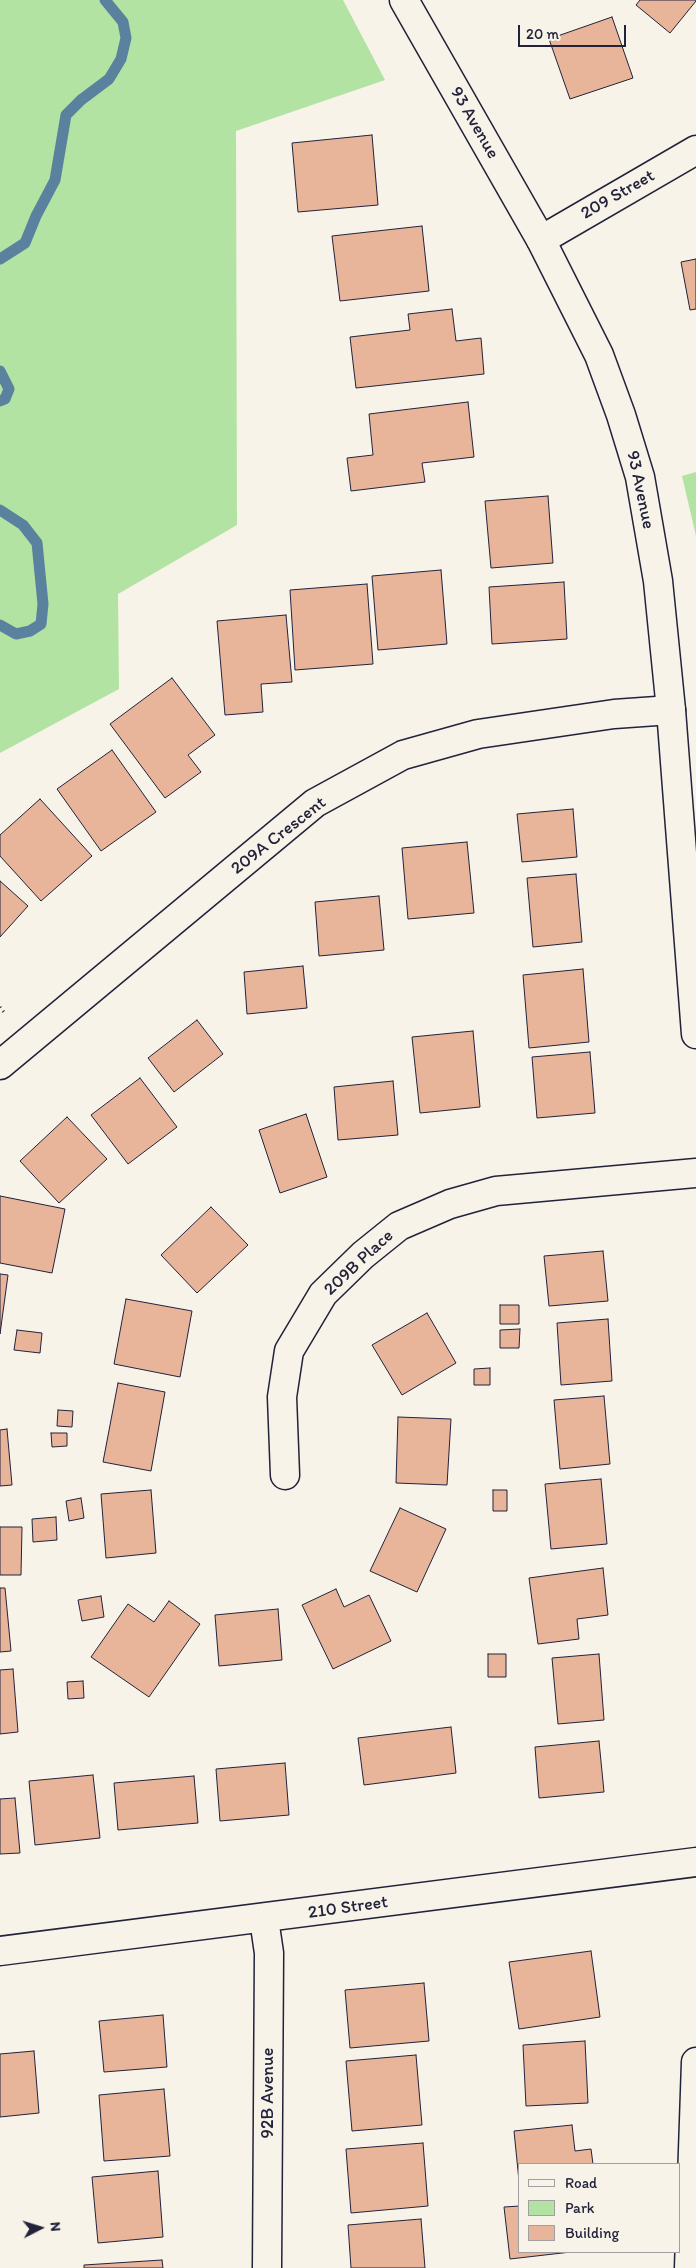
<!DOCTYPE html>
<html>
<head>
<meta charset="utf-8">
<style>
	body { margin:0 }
	#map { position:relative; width:696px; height:2268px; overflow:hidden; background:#f7f3e8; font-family:Itim,sans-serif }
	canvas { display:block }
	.legend { position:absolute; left:518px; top:2163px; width:162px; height:90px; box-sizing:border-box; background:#f7f3e8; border:1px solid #a29fa3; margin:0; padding:6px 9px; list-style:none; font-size:15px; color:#22223b }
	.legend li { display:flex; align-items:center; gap:10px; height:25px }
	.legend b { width:25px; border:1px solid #a29fa3 }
	.north { position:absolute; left:15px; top:2203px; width:50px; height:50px; -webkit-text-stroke:4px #f7f3e8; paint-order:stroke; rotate:85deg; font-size:14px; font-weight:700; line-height:20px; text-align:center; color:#22223b }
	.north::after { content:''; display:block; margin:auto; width:18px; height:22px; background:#22223b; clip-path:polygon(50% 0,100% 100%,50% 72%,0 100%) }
	.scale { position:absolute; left:518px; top:25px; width:108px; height:22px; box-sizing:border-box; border:2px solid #22223b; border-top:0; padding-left:6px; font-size:15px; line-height:18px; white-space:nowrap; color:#22223b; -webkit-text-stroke:4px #f7f3e8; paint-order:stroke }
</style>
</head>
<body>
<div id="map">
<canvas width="696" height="2268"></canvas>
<ul class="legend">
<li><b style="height:6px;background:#f7f3e8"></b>Road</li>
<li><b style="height:14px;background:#b3e3a2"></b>Park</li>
<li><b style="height:14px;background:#e8b59a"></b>Building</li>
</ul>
<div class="north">N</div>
<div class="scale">20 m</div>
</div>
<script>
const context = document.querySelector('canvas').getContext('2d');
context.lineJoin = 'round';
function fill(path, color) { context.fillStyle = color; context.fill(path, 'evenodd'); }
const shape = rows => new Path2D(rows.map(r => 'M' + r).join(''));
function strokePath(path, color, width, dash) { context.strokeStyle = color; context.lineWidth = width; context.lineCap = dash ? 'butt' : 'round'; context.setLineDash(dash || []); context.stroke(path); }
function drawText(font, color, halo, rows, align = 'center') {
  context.font = font + ' Itim,sans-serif'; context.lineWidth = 4.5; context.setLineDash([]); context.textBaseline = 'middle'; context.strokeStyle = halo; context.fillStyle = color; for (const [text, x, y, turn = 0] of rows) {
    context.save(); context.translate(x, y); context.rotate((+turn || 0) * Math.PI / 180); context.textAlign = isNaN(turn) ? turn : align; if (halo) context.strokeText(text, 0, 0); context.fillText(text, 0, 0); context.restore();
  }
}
fill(shape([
	[0,0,343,0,385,80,236,131,237,525,118,594,119,689,0,753],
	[696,472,696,536,682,476]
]), '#b3e3a2');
strokePath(shape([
	[0,259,25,243,36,216,55,180,66,115,81,100,109,79,121,59,126,38,123,22,105,0],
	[0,371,9,389,5,399,0,401],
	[0,510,23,525,37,543,43,604,41,624,30,631,16,634,0,625]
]), '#5a829f', 11);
const building = shape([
	[640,0,696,0,696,1,670,33,636,5,640,0],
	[612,17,633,78,570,99,549,39,612,17],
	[372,135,378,205,298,212,292,143,372,135],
	[422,226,429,291,340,301,332,236,422,226],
	[696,259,696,309,690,310,681,262,696,259],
	[452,309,456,341,481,338,484,374,356,388,350,337,410,330,408,314,452,309],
	[468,402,474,457,422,463,425,482,351,491,347,458,373,455,369,414,468,402],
	[548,496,553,563,491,568,485,501,548,496],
	[441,570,447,644,378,650,372,576,441,570],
	[564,582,567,639,492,644,489,587,564,582],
	[367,584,373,664,295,670,290,590,367,584],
	[286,615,292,682,261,684,263,712,225,715,217,621,286,615],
	[172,678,215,735,188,755,201,772,165,798,110,724,172,678],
	[112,750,156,812,101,851,57,789,112,750],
	[40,799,92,856,41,901,0,856,0,835,40,799],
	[573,809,577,857,522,862,517,814,573,809],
	[467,842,474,913,408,919,402,848,467,842],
	[576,874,582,942,533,947,527,878,576,874],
	[0,881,28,906,0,937,0,881],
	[379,896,384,950,319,956,315,902,379,896],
	[303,966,307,1008,247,1014,244,972,303,966],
	[583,969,589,1042,529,1048,523,975,583,969],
	[197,1020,223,1054,174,1092,148,1058,197,1020],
	[473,1031,480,1107,420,1113,412,1037,473,1031],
	[590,1052,595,1113,537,1118,532,1057,590,1052],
	[140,1078,177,1127,128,1164,91,1115,140,1078],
	[393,1081,398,1135,338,1140,334,1087,393,1081],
	[306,1114,327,1177,280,1193,259,1130,306,1114],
	[67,1117,107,1159,59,1203,20,1161,67,1117],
	[0,1196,65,1209,52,1273,0,1263,0,1196],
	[211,1207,248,1245,197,1293,161,1255,211,1207],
	[603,1251,608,1301,549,1306,544,1256,603,1251],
	[0,1274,8,1275,0,1334,0,1274],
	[126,1299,192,1311,180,1377,114,1364,126,1299],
	[500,1305,519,1305,519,1324,500,1324,500,1305],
	[427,1313,456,1363,402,1395,372,1345,427,1313],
	[608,1319,612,1381,561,1385,557,1323,608,1319],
	[520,1329,519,1348,500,1348,500,1330,520,1329],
	[17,1330,42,1333,40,1353,14,1350,17,1330],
	[490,1368,490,1385,474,1385,474,1369,490,1368],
	[118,1383,165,1392,151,1471,103,1462,118,1383],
	[604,1396,610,1464,560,1469,554,1400,604,1396],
	[58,1410,73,1411,72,1427,57,1426,58,1410],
	[398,1417,451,1419,447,1485,396,1483,398,1417],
	[7,1429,12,1485,0,1486,0,1430,7,1429],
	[51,1433,67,1433,67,1446,52,1447,51,1433],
	[601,1479,607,1544,551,1549,545,1484,601,1479],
	[151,1490,156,1553,106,1558,101,1494,151,1490],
	[493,1490,507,1490,507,1511,493,1511,493,1490],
	[81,1498,84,1518,69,1521,66,1501,81,1498],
	[400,1508,446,1529,417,1592,370,1571,400,1508],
	[56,1517,57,1540,33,1542,32,1519,56,1517],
	[0,1527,22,1527,21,1575,0,1575,0,1527],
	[603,1568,608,1615,577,1619,579,1639,538,1644,529,1578,603,1568],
	[0,1588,5,1588,11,1651,0,1652,0,1588],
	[336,1589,344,1607,369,1595,391,1641,333,1669,302,1605,336,1589],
	[101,1596,104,1617,82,1621,78,1600,101,1596],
	[169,1601,200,1624,149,1697,91,1657,128,1604,154,1622,169,1601],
	[278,1609,282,1660,219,1666,215,1615,278,1609],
	[488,1654,506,1654,506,1677,488,1677,488,1654],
	[599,1654,604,1720,558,1724,552,1658,599,1654],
	[13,1669,18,1732,0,1734,0,1670,13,1669],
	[83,1681,84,1698,68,1699,67,1682,83,1681],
	[451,1727,456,1773,364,1785,358,1738,451,1727],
	[599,1741,604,1792,539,1798,535,1747,599,1741],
	[285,1763,289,1815,220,1821,216,1769,285,1763],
	[93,1775,100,1838,35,1845,29,1781,93,1775],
	[194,1776,198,1823,118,1830,114,1783,194,1776],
	[15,1798,20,1853,0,1854,0,1799,15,1798],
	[591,1951,600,2017,519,2029,509,1962,591,1951],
	[424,1983,429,2041,350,2048,345,1990,424,1983],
	[163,2015,167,2067,104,2072,99,2021,163,2015],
	[585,2041,588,2103,526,2106,523,2045,585,2041],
	[34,2051,39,2113,0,2117,0,2054,34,2051],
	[416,2055,422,2125,352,2131,346,2061,416,2055],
	[164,2089,170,2156,104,2161,99,2095,164,2089],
	[572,2125,575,2151,591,2149,593,2164,520,2164,520,2191,514,2131,572,2125],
	[423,2143,428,2206,351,2213,346,2149,423,2143],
	[158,2171,163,2237,98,2243,92,2177,158,2171],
	[520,2206,520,2252,571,2252,510,2259,504,2207,520,2206],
	[421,2219,425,2268,351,2268,348,2225,421,2219],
	[162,2260,163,2268,84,2268,84,2265,162,2260]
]);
fill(building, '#e8b59a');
strokePath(building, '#22223b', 1);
const minor = shape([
	[541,240,696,150],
	[0,1065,315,803,403,755,478,734,614,714,671,710],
	[285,1475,282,1397,289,1351,323,1294,363,1255,399,1226,450,1204,496,1191,696,1173],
	[264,1919,269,1953,267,2268],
	[0,1951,696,1862]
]);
const tertiary = shape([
	[404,0,541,240,599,355,621,415,640,477,658,581,671,710,696,1034],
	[689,2268,696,2062]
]);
strokePath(minor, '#22223b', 31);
strokePath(tertiary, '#22223b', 31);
strokePath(shape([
	[0,1007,6,1015]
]), '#22223b', 3, [1, 4]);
strokePath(minor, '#f7f3e8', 28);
strokePath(tertiary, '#f7f3e8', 28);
drawText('18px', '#22223b', '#f7f3e8', [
	["93 Avenue",474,123,60],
	["209 Street",618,195,-30],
	["93 Avenue",640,490,78],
	["209A Crescent",279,836,-38],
	["209B Place",359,1263,-43],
	["210 Street",348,1908,-8],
	["92B Avenue",268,2093,-90]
]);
</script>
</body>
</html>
